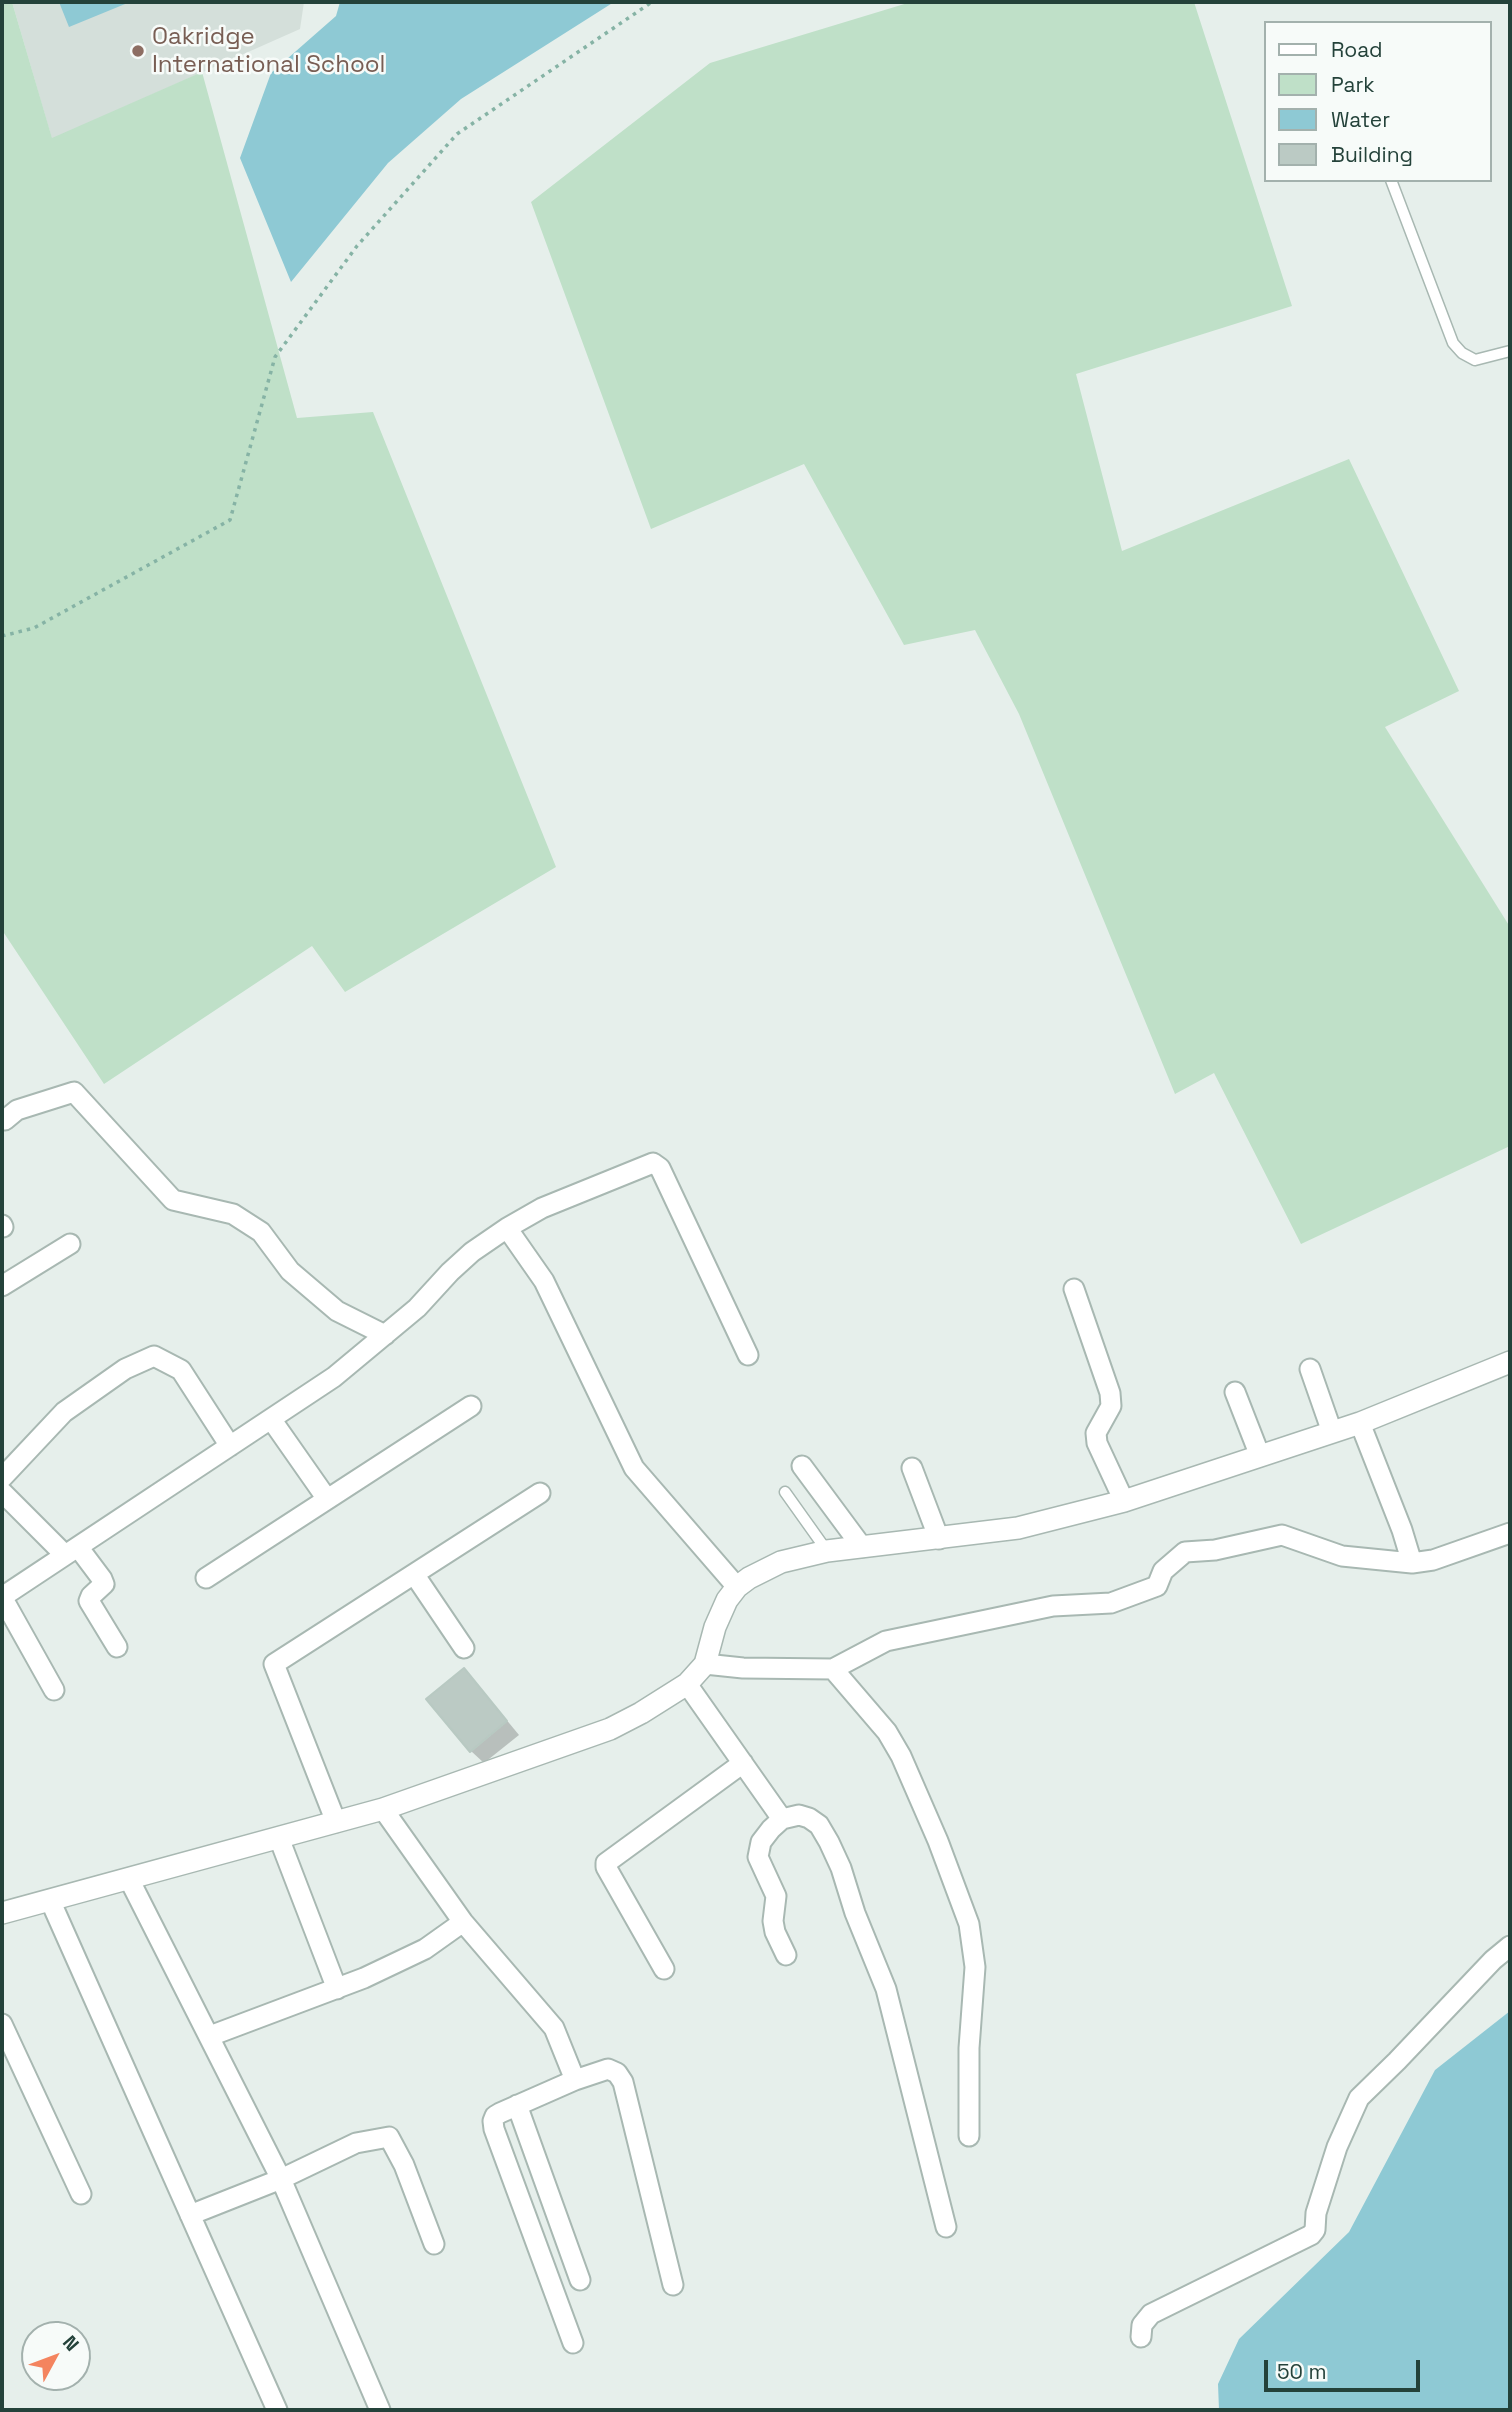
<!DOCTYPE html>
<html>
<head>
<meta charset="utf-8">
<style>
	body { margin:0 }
	#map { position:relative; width:1512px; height:2412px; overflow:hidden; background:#e6efeb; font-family:"Space Grotesk",sans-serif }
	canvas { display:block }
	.frame { position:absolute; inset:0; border:4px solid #24423a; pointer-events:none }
	.legend { position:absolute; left:1264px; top:21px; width:228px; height:161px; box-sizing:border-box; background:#f7fbf9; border:2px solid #a3b1ad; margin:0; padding:9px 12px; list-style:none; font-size:21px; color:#24423a }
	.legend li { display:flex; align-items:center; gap:14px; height:35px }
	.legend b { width:35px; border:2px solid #a3b1ad }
	.north { position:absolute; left:21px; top:2321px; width:70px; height:70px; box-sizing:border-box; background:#f7fbf9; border:2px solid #a3b1ad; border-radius:50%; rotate:49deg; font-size:19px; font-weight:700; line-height:28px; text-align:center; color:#24423a }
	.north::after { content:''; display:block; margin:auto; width:24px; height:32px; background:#f4845f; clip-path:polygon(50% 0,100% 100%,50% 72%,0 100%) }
	.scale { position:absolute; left:1264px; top:2360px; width:156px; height:32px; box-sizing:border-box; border:4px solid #24423a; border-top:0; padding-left:9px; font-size:21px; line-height:24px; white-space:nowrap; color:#24423a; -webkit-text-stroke:5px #f7fbf9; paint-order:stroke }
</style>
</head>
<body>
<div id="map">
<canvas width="1512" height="2412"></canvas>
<div class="frame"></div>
<ul class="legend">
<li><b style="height:9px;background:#fff"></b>Road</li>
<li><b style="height:19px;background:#bfe0c8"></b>Park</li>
<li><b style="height:19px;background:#8ec9d4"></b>Water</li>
<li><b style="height:19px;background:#bbcac4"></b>Building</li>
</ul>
<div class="north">N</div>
<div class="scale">50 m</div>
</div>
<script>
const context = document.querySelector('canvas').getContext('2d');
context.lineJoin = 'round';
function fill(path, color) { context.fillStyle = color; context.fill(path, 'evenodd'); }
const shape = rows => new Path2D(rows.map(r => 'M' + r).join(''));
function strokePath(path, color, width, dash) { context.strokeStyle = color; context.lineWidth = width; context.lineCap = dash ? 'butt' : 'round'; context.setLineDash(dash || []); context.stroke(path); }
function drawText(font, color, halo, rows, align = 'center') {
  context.font = font + ' "Space Grotesk",sans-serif'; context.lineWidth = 5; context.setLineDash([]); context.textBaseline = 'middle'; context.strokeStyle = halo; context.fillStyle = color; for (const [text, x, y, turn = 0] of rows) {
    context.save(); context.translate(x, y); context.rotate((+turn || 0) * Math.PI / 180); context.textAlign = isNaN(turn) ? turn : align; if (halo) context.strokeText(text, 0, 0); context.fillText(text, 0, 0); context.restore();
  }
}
fill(shape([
	[12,2,304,2,300,29,52,139]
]), '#d4dfda');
fill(shape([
	[12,2,52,138,202,72,297,418,373,412,556,867,345,992,312,946,104,1084,2,930,2,3],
	[911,2,1194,2,1292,306,1076,374,1122,551,1349,459,1459,691,1385,727,1510,927,1510,1146,1301,1244,1214,1073,1175,1094,1019,714,975,630,904,645,804,464,651,529,531,202,710,63]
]), '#bfe0c8');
fill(shape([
	[59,2,130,2,69,27],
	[340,2,614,2,461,99,388,163,291,282,240,158,271,73,336,16],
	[1510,2011,1510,2410,1219,2410,1218,2384,1239,2339,1349,2232,1435,2070]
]), '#8ec9d4');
fill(shape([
	[476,1683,519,1735,484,1763,471,1751]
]), '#0003');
const building = shape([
	[464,1668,507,1721,470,1752,426,1699,464,1668]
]);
fill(building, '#bbcac4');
strokePath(building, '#b8c9c2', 2);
const service = shape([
	[1391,180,1453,343,1462,353,1475,360,1510,351],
	[785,1492,827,1551]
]);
const minor = shape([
	[5,1120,17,1110,74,1092,173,1200,233,1214,261,1232,290,1271,337,1311,385,1335],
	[2,1225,3,1227],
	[507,1228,544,1281,634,1468,737,1587],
	[2,1286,70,1244],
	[1074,1289,1110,1393,1111,1406,1096,1433,1097,1443,1124,1501],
	[1310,1369,1332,1432],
	[1235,1392,1260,1456],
	[271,1419,327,1499],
	[1360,1423,1402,1530,1412,1563,1433,1560,1510,1533],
	[802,1466,862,1547],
	[912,1468,939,1539],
	[2,1478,64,1412,125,1369,154,1356,181,1370,230,1446],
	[2,1492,65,1555],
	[78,1547,102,1579,104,1584,91,1596,89,1601,117,1647],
	[414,1574,464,1648],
	[206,1578,471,1406],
	[2,1597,334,1377,417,1308,450,1272,472,1252,507,1228,542,1208,653,1163,660,1168,748,1355],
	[2,1597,54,1690],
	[705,1664,743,1668,833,1669,886,1641,1053,1606,1111,1603,1157,1586,1163,1571,1185,1552,1215,1550,1282,1535,1342,1556,1412,1563],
	[833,1669,887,1732,901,1756,938,1841,969,1924,975,1967,969,2048,969,2136],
	[687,1684,782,1819],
	[383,1809,463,1922,554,2028,575,2080],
	[336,1822,274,1664,540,1493],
	[279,1838,337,1989],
	[129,1879,281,2179,356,2143,389,2137,404,2165,434,2244],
	[50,1900,277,2410],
	[786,1955,775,1932,773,1921,776,1896,758,1857,761,1842,771,1829,782,1819,799,1815,809,1818,819,1825,829,1842,841,1868,855,1913,886,1989,946,2227],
	[664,1969,606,1867,606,1863,743,1763],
	[2,2024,81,2194],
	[210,2036,364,1978,425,1949,463,1922],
	[517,2105,580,2280],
	[190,2215,281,2179,380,2410],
	[1141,2337,1142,2325,1151,2314,1311,2235,1315,2230,1316,2213,1337,2147,1359,2098,1397,2061,1493,1960,1510,1946],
	[573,2343,494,2129,493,2121,495,2116,500,2113,575,2080,608,2069,617,2073,623,2082,673,2285]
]);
const tertiary = shape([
	[2,1913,383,1809,610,1729,641,1713,687,1684,705,1664,715,1627,727,1600,737,1587,749,1578,781,1562,827,1551,1018,1528,1124,1501,1360,1423,1510,1362]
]);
strokePath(service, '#a8b8b2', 13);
strokePath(minor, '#a8b8b2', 23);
strokePath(tertiary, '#a8b8b2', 24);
strokePath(shape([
	[2,636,34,628,230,520,275,357,357,246,457,134,652,2]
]), '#86b3a5', 3.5, [3.5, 5]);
strokePath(service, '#fff', 10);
strokePath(minor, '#fff', 19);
strokePath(tertiary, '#fff', 21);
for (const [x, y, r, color] of [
	[138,51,7,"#8d6e63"]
]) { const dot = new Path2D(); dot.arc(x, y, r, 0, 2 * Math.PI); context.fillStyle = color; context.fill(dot); strokePath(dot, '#f7fbf9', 2.5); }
drawText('24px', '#785e54', '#f7fbf9', [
	["Oakridge",152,37],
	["International School",152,65]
], 'left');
</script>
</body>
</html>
